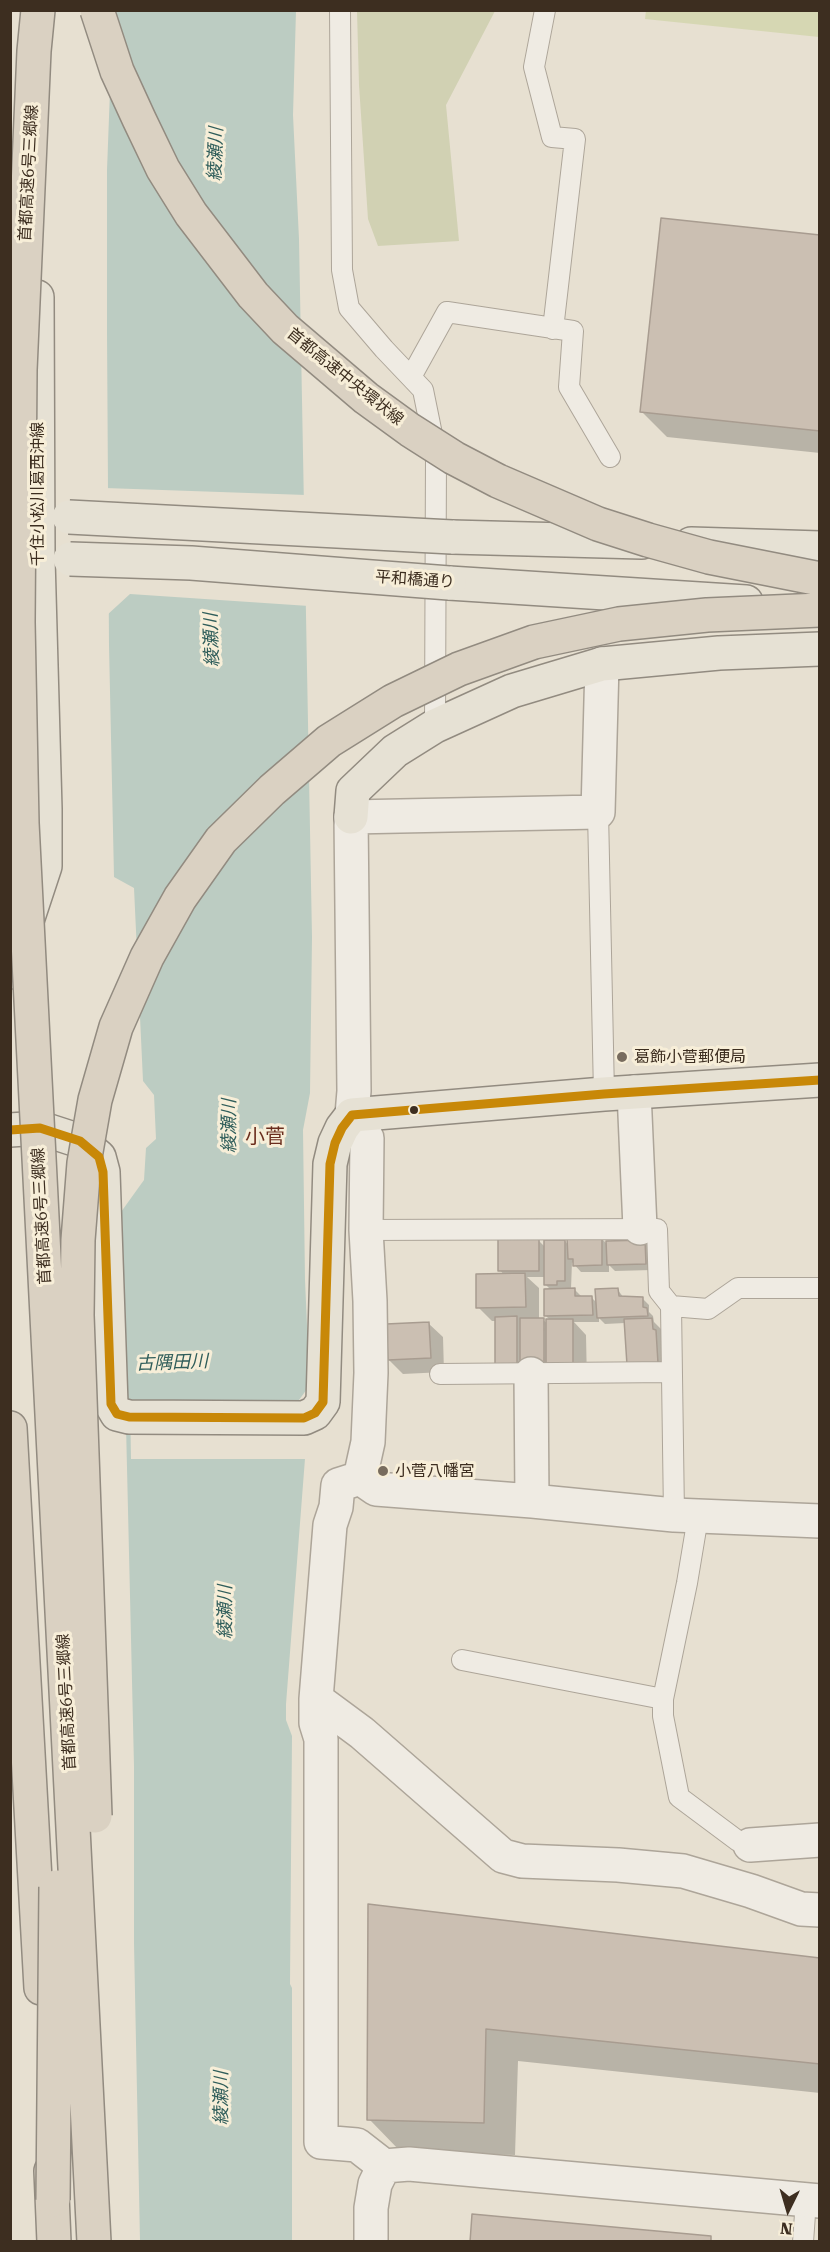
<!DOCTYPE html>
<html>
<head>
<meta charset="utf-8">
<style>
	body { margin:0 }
	#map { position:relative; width:830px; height:2252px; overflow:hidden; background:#e7e0d1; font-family:"Roboto Serif",serif }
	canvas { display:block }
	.frame { position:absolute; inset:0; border:12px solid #3d2e20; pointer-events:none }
	.north { position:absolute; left:758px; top:2180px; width:60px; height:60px; -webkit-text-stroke:4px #f7eed8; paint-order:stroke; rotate:185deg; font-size:16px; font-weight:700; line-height:24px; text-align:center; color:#3d2e20 }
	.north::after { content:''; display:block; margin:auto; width:21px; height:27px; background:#3d2e20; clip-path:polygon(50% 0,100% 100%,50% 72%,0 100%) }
</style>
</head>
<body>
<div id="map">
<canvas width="830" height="2252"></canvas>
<div class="frame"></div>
<div class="north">N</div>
</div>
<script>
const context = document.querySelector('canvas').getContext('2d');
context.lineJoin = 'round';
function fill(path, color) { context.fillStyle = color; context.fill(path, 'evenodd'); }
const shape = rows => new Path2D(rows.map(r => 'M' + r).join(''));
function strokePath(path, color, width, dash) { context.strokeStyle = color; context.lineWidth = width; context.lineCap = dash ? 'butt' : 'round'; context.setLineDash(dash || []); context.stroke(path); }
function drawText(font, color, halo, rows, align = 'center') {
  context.font = font + ' "Roboto Serif","Noto Sans JP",serif'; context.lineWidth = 6; context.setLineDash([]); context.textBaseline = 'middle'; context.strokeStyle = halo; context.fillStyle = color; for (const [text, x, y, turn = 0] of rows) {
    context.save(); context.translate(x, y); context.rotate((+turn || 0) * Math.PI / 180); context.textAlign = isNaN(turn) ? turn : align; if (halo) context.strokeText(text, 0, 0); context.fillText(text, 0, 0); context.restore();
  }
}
fill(shape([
	[646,10,819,11,819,37,645,19]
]), '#d6d7b3');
fill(shape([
	[357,11,495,11,446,105,459,241,378,246,368,219,359,85]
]), '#d1d1b3');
fill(shape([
	[113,11,296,11,293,115,299,239,312,937,310,1093,303,1130,305,1280,310,1394,286,1704,286,1720,292,1736,290,1984,292,1988,292,2241,140,2241,134,1943,134,1766,121,1212,144,1180,146,1148,156,1139,154,1095,143,1081,134,888,114,877,109,645,107,333,107,170]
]), '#bcccc2');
fill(shape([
	[105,488,306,495,309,606,130,594,106,616],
	[307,1389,308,1459,131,1459,130,1401,299,1400]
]), '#e7e0d1');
fill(shape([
	[820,236,820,453,667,437,642,412],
	[602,1239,608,1245,644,1242,651,1249,652,1270,615,1271,609,1265,609,1272,581,1272,572,1262,571,1289,574,1289,582,1297,591,1297,597,1303,617,1289,624,1298,642,1298,649,1305,649,1312,653,1316,654,1322,666,1334,672,1377,642,1379,625,1323,605,1324,599,1318,599,1322,574,1322,586,1335,587,1383,562,1383,550,1372,504,1374,496,1321,492,1321,478,1307,504,1275,500,1270,538,1240,546,1248,565,1241,569,1246],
	[527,1277,546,1277,545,1284,551,1290,546,1316,551,1321,548,1324,543,1320,539,1319,539,1288],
	[428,1323,443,1337,444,1372,403,1374,389,1360],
	[369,1905,820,1959,820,2093,518,2061,515,2155,401,2152,369,2119]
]), '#0003');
const building = shape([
	[661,218,820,235,820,431,640,412,661,218],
	[567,1238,602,1238,602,1265,573,1266,573,1259,568,1259,567,1238],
	[498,1239,539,1239,539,1271,498,1271,498,1239],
	[544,1240,565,1240,565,1281,557,1281,557,1285,544,1285,544,1240],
	[645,1240,646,1264,607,1265,606,1241,645,1240],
	[525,1273,526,1307,476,1308,476,1274,525,1273],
	[575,1288,575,1296,592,1296,593,1315,544,1316,544,1289,575,1288],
	[618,1288,619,1296,643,1297,643,1307,647,1308,648,1316,597,1318,595,1289,618,1288],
	[517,1316,517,1368,495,1368,495,1317,517,1316],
	[520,1318,544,1318,544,1366,520,1365,520,1318],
	[652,1318,653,1329,656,1330,658,1363,627,1365,624,1319,652,1318],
	[546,1319,573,1319,573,1370,546,1370,546,1319],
	[429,1322,431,1358,388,1360,386,1324,429,1322],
	[368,1904,820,1958,820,2064,486,2029,484,2123,367,2120,368,1904],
	[472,2214,711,2236,711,2242,470,2242,472,2214]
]);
fill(building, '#cbbfb2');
strokePath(building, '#a89c90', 1.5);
const service = shape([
	[340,10,342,270,349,308,384,349,423,390,436,454,435,726],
	[545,10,534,67,552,137,575,139,553,329],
	[411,377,447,312,573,331,569,387,610,457],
	[598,812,604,1094],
	[366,1230,657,1229,659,1291,671,1306,708,1309,738,1288,820,1288],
	[671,1306,674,1515],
	[440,1374,672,1372],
	[698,1517,687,1583,663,1699,663,1716,679,1797,738,1841],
	[462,1660,663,1699],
	[803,2242,806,2200]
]);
const minor = shape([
	[634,1092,640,1228],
	[531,1374,532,1501],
	[360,1478,376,1489,532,1501,674,1515,820,1521],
	[316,1699,362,1733,503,1856,522,1861,618,1865,683,1871,751,1891,801,1909,820,1910],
	[750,1845,820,1840],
	[384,2166,357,2145,321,2142,321,1739,316,1723,316,1699,330,1525,336,1507,338,1485,360,1478,368,1442,371,1373,370,1301,366,1230,367,1138,352,1115,354,1091,351,817,598,812,602,664],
	[371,2242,371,2208,375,2184,384,2166,409,2164,820,2201]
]);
const primary = shape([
	[452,537,642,542],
	[691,544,820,548],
	[449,583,746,602],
	[351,817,353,791,395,751,435,726,512,691,602,664,719,653,820,649],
	[10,972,45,866,45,809,38,558,37,297],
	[10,1130,40,1128,80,1141,99,1157,103,1172,111,1404,117,1414,129,1417,304,1418,315,1413,323,1402,330,1164,335,1143,342,1128,352,1115,604,1094,820,1080]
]);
const motorway = shape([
	[10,1428,41,1988],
	[51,2171,54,2242]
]);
strokePath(service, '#ada599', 22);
strokePath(minor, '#ada599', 36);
strokePath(primary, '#928b80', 36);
strokePath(motorway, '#928b80', 36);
strokePath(service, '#efebe3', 20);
strokePath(minor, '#efebe3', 33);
strokePath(primary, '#e6e1d4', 33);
strokePath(motorway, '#dad1c2', 33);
const primaryBridge = shape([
	[69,517,452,537],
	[70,559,191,563,449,583]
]);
const motorwayBridge = shape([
	[38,10,34,51,20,370,18,622,22,823,94,2242],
	[97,10,117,71,139,119,163,169,191,214,253,295,285,329,366,398,410,430,454,458,498,481,598,524,648,540,709,557,820,579],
	[95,1816,77,1315,78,1240,84,1163,95,1100,116,1027,147,957,180,898,221,840,272,790,329,741,393,701,459,669,534,642,619,624,707,615,820,610],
	[53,2200,56,1887]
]);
strokePath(primaryBridge, '#928b80', 36, []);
strokePath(motorwayBridge, '#928b80', 36, []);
strokePath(primaryBridge, '#e6e1d4', 33);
strokePath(motorwayBridge, '#dad1c2', 33);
strokePath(shape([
	[10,1130,40,1128,80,1141,99,1157,103,1172,111,1404,117,1414,129,1417,304,1418,315,1413,323,1402,330,1164,335,1143,342,1128,352,1115,604,1094,820,1080]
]), '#c88808', 9);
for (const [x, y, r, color] of [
	[622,1057,6,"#786c5e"],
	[414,1110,5,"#3d2e20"],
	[383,1471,6,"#786c5e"]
]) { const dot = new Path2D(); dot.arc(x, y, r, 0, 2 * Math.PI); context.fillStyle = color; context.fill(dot); strokePath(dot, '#f7eed8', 2); }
drawText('16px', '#3d2e20', '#f7eed8', [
	["首都高速6号三郷線",29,173,-87],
	["首都高速中央環状線",345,377,39],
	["千住小松川葛西沖線",38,494,-90],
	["平和橋通り",415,580,4],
	["首都高速6号三郷線",42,1216,-93],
	["首都高速6号三郷線",67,1702,-93]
]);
drawText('16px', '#3d2e20', '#f7eed8', [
	["葛飾小菅郵便局",634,1057],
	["小菅八幡宮",395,1471]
], 'left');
drawText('italic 18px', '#2f5d5a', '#f7eed8', [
	["綾瀬川",216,154,-88],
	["綾瀬川",212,640,-92],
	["綾瀬川",230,1126,-90],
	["古隅田川",172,1363,-2],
	["綾瀬川",226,1612,-90],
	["綾瀬川",222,2098,-90]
]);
drawText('20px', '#6b2e1e', '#f7eed8', [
	["小菅",265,1137]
]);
</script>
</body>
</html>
